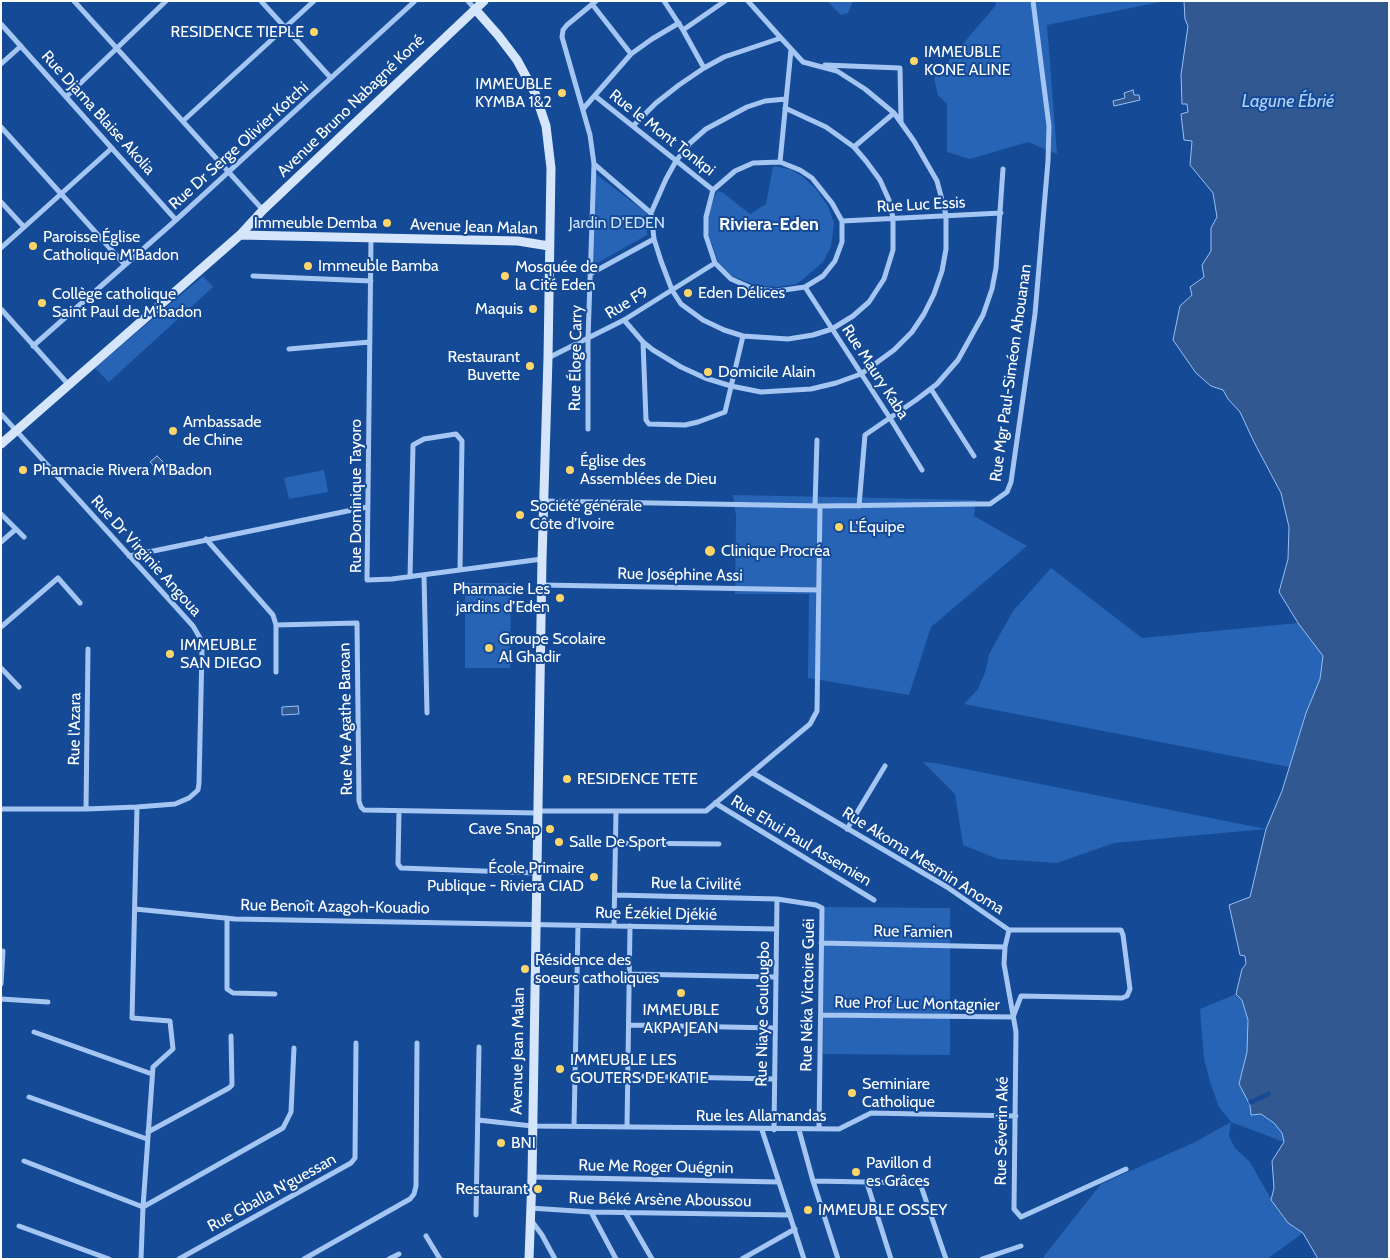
<!DOCTYPE html>
<html>
<head>
<meta charset="utf-8">
<style>
	body { margin:0 }
	#map { position:relative; width:1390px; height:1260px; overflow:hidden; background:#144a96; font-family:Cabin,sans-serif }
	canvas { display:block }
	.frame { position:absolute; inset:0; border:2px solid #fff; pointer-events:none }
</style>
</head>
<body>
<div id="map">
<canvas width="1390" height="1260"></canvas>
<div class="frame"></div>
</div>
<script>
const context = document.querySelector('canvas').getContext('2d');
context.lineJoin = 'round';
function fill(path, color) { context.fillStyle = color; context.fill(path, 'evenodd'); }
const shape = rows => new Path2D(rows.map(r => 'M' + r).join(''));
function strokePath(path, color, width, dash) { context.strokeStyle = color; context.lineWidth = width; context.lineCap = dash ? 'butt' : 'round'; context.setLineDash(dash || []); context.stroke(path); }
function drawText(font, color, halo, rows, align = 'center') {
  context.font = font + ' Cabin,sans-serif'; context.lineWidth = 4; context.setLineDash([]); context.textBaseline = 'middle'; context.strokeStyle = halo; context.fillStyle = color; for (const [text, x, y, turn = 0] of rows) {
    context.save(); context.translate(x, y); context.rotate((+turn || 0) * Math.PI / 180); context.textAlign = isNaN(turn) ? turn : align; if (halo) context.strokeText(text, 0, 0); context.fillText(text, 0, 0); context.restore();
  }
}
fill(shape([
	[827,1,853,1,848,13,841,15],
	[995,1,1165,1,1047,25,1057,154,1028,142,970,159,947,152,947,104,938,95,934,78,996,5],
	[773,166,790,169,802,176,816,189,828,206,834,223,831,247,823,262,802,280,796,284,777,287,755,285,732,276,719,264,709,236,707,217,717,191,722,192,750,214,766,204],
	[593,172,647,213,647,235,592,266],
	[203,276,213,287,109,382,95,368],
	[324,470,328,492,289,499,284,478],
	[733,495,976,500,974,516,1027,546,931,627,909,695,808,678,809,594,735,594,736,516],
	[1051,568,1142,638,1298,623,1323,656,1320,679,1306,713,1289,767,964,704,978,689,986,670,989,654,1013,611],
	[465,583,511,583,510,668,465,668],
	[923,762,935,763,1266,829,1114,843,1057,863,998,859,963,845,955,794],
	[824,907,950,908,950,1055,823,1054],
	[1236,994,1242,1000,1248,1020,1247,1052,1239,1084,1250,1105,1251,1115,1261,1114,1274,1123,1282,1133,1284,1142,1231,1122,1229,1136,1235,1148,1250,1162,1278,1211,1288,1223,1303,1233,1267,1259,1044,1259,1044,1256,1101,1184,1195,1142,1231,1122,1219,1107,1210,1082,1204,1059,1200,1009]
]), '#2764b5');
const water = shape([
	[1184,1,1389,1,1389,1259,1318,1259,1303,1233,1288,1223,1271,1200,1274,1188,1272,1161,1284,1142,1282,1133,1274,1123,1261,1114,1251,1115,1250,1105,1239,1084,1247,1052,1248,1020,1242,1000,1236,994,1242,969,1246,964,1245,956,1240,955,1229,905,1250,897,1266,829,1282,791,1306,713,1320,679,1323,656,1298,623,1279,592,1288,559,1289,527,1281,493,1254,442,1240,412,1228,399,1223,390,1211,386,1196,373,1173,340,1180,306,1192,295,1190,287,1204,277,1202,265,1211,251,1211,228,1217,217,1213,193,1190,165,1192,141,1184,140,1181,114,1188,112,1187,104,1182,104,1181,75,1188,26,1185,19,1184,1],
	[1133,90,1134,95,1139,95,1140,100,1114,106,1113,101,1125,98,1124,93,1133,90],
	[157,456,171,470,164,477,150,462,157,456],
	[298,706,299,714,282,715,282,707,298,706]
]);
fill(water, '#315890');
strokePath(water, '#97c1f5', 1);
fill(shape([
	[1270,1091,1271,1095,1250,1105,1248,1101]
]), '#144a96');
strokePath(shape([
	[74,1,263,210],
	[261,1,331,78],
	[468,1,475,9],
	[664,1,683,30,704,68],
	[748,1,781,38],
	[592,4,631,54],
	[1,24,176,220],
	[683,30,725,1],
	[1,64,21,46],
	[825,65,900,68,901,122],
	[67,96,166,1],
	[595,96,713,190],
	[785,108,826,127,854,147,866,161,880,180,889,200,893,218,893,250,884,279,869,302,853,316,832,329,813,335,788,339,743,336,724,330,703,320,681,304,672,290,661,261,654,239,651,213,666,179,676,161,690,143,706,129,747,107,765,101,786,99],
	[583,109,631,54,652,39,679,23],
	[183,121,314,1],
	[1,127,125,265],
	[854,147,894,113],
	[780,162,800,170,812,178,832,203,842,221,842,242,835,261,823,276,805,287,777,291,754,289,731,279,715,263,706,236,706,217,713,190,735,171,753,163,780,162],
	[780,162,791,50],
	[594,164,651,213],
	[1,202,24,227],
	[842,221,1001,213],
	[371,238,367,580,392,579,542,559],
	[1,248,112,148],
	[590,274,654,239],
	[253,276,371,281],
	[805,287,890,418,922,470],
	[1,309,68,384],
	[624,320,643,342,653,350,681,367,705,378,731,386,761,392,811,389,836,383,861,374,894,350,912,332,924,314,934,294,942,271,946,249,946,215,937,181,914,141,894,113,865,89,837,71,803,62,781,38,724,57,704,68,679,85,656,103,634,125],
	[643,342,646,420,649,424,685,425,698,422,725,412,743,336],
	[33,346,176,220,415,1],
	[289,349,370,342],
	[548,358,624,320,715,263],
	[931,389,974,456],
	[1,414,193,626,200,638,202,650,199,783,198,790,189,798,175,804,137,807,86,809,1,809],
	[588,429,588,339,594,164,590,135,562,37,563,30,567,25,596,1],
	[544,501,820,506,976,504,990,504,1007,492,1011,482,1035,314,1048,161,1049,126,1033,1],
	[815,506,817,440],
	[859,506,865,435,916,400,937,384,958,360,983,315,992,289,996,268,1003,169],
	[1,514,24,537],
	[206,539,273,615,276,625,276,672],
	[1,542,16,529],
	[129,556,367,507],
	[424,575,427,713],
	[410,577,413,445,424,439,456,434,462,441,460,570],
	[542,585,819,590],
	[276,625,357,623,359,801,361,807,364,810,538,813],
	[1,627,58,578,80,603],
	[1,668,19,687],
	[753,773,947,887,1009,930,1121,930,1123,935,1130,989,1127,996,1122,998,1021,996,1013,1017,821,1015],
	[715,803,874,900],
	[137,807,132,1018,170,1021,173,1049,153,1067,143,1207,141,1259],
	[86,809,88,649],
	[399,811,398,864,401,868,537,873],
	[538,811,706,811,810,724,817,711,820,506],
	[847,829,885,766],
	[616,843,719,844],
	[615,895,777,899,816,905,822,908,819,1129],
	[135,909,235,919,776,929],
	[227,918,227,989,233,993,275,994],
	[614,926,616,812],
	[1009,930,1005,947,1004,964,1016,1032,1014,1209,1021,1217,1126,1169],
	[821,943,1005,947],
	[630,974,775,977],
	[1,984,3,951],
	[1,999,48,1002],
	[629,1025,775,1028],
	[34,1032,152,1074],
	[628,1076,774,1079],
	[29,1097,147,1139],
	[478,1120,532,1126,839,1129,871,1113,1016,1116],
	[574,1126,578,926],
	[627,1127,630,926],
	[762,1130,804,1259],
	[774,1130,777,899],
	[799,1130,813,1181,838,1259],
	[148,1132,229,1088,232,1085,231,1036],
	[24,1161,143,1207,283,1128,291,1112,294,1048],
	[532,1177,779,1182],
	[813,1181,920,1183,946,1259],
	[867,1183,891,1259],
	[530,1208,591,1212,790,1215],
	[591,1212,616,1259],
	[625,1212,652,1259],
	[476,1215,479,1047],
	[531,1220,542,1235,555,1259],
	[19,1226,109,1259],
	[426,1236,440,1259],
	[179,1259,351,1163,355,1158,356,1043],
	[304,1259,410,1199,414,1194,416,1186,417,1043],
	[389,1259,399,1254],
	[742,1259,795,1229],
	[982,1259,1021,1246]
]), '#a5c6f2', 5);
strokePath(shape([
	[475,9,498,35,517,60,535,93,546,126,551,168,548,358,542,559,532,1177,529,1259],
	[240,235,518,241,549,246],
	[1,444,240,235,263,210,484,1]
]), '#d4e5fc', 9);
for (const [x, y, r, color] of [
	[314,32,5,"#ffd667"],
	[914,61,5,"#ffd667"],
	[562,93,5,"#ffd667"],
	[387,223,5,"#ffd667"],
	[33,246,5,"#ffd667"],
	[308,266,5,"#ffd667"],
	[505,276,5,"#ffd667"],
	[688,293,5,"#ffd667"],
	[42,303,5,"#ffd667"],
	[533,309,5,"#ffd667"],
	[530,366,5,"#ffd667"],
	[708,372,5,"#ffd667"],
	[173,431,5,"#ffd667"],
	[23,470,5,"#ffd667"],
	[570,470,5,"#ffd667"],
	[520,515,5,"#ffd667"],
	[839,527,5,"#ffd667"],
	[710,551,6,"#ffd667"],
	[560,598,5,"#ffd667"],
	[489,648,5,"#ffd667"],
	[170,654,5,"#ffd667"],
	[567,779,5,"#ffd667"],
	[550,829,5,"#ffd667"],
	[559,842,5,"#ffd667"],
	[594,877,5,"#ffd667"],
	[525,969,5,"#ffd667"],
	[681,993,5,"#ffd667"],
	[560,1069,5,"#ffd667"],
	[852,1093,5,"#ffd667"],
	[501,1143,5,"#ffd667"],
	[856,1172,5,"#ffd667"],
	[538,1189,5,"#ffd667"],
	[808,1210,5,"#ffd667"]
]) { const dot = new Path2D(); dot.arc(x, y, r, 0, 2 * Math.PI); context.fillStyle = color; context.fill(dot); strokePath(dot, '#144a96', 2); }
drawText('16px', '#fff', '#144a96', [
	["RESIDENCE TIEPLE",304,32,"right"],
	["IMMEUBLE",924,52],
	["KONE ALINE",924,70],
	["IMMEUBLE",552,84,"right"],
	["KYMBA 1&2",552,102,"right"],
	["Immeuble Demba",377,223,"right"],
	["Paroisse Église",43,237],
	["Catholique M’Badon",43,255],
	["Immeuble Bamba",318,266],
	["Mosquée de",515,267],
	["la Cité Eden",515,285],
	["Eden Délices",698,293],
	["Collège catholique",52,294],
	["Saint Paul de M'badon",52,312],
	["Maquis",523,309,"right"],
	["Restaurant",520,357,"right"],
	["Buvette",520,375,"right"],
	["Domicile Alain",718,372],
	["Ambassade",183,422],
	["de Chine",183,440],
	["Église des",580,461],
	["Assemblées de Dieu",580,479],
	["Pharmacie Rivera M'Badon",33,470],
	["Société générale",530,506],
	["Côte d’Ivoire",530,524],
	["L'Équipe",849,527],
	["Clinique Procréa",721,551],
	["Pharmacie Les",550,589,"right"],
	["jardins d’Eden",550,607,"right"],
	["Groupe Scolaire",499,639],
	["Al Ghadir",499,657],
	["IMMEUBLE",180,645],
	["SAN DIEGO",180,663],
	["RESIDENCE TETE",577,779],
	["Cave Snap",540,829,"right"],
	["Salle De Sport",569,842],
	["École Primaire",584,868,"right"],
	["Publique - Riviera CIAD",584,886,"right"],
	["Résidence des",535,960],
	["soeurs catholiques",535,978],
	["IMMEUBLE",681,1010,"center"],
	["AKPA JEAN",681,1028,"center"],
	["IMMEUBLE LES",570,1060],
	["GOUTERS DE KATIE",570,1078],
	["Seminiare",862,1084],
	["Catholique",862,1102],
	["BNI",511,1143],
	["Pavillon d",866,1163],
	["es Grâces",866,1181],
	["Restaurant",528,1189,"right"],
	["IMMEUBLE OSSEY",818,1210]
], 'left');
drawText('16px', '#fff', '#144a96', [
	["Avenue Bruno Nabagné Koné",351,106,-44],
	["Rue Djama Blaise Akolia",98,113,48],
	["Rue le Mont Tonkpi",662,133,38],
	["Rue Dr Serge Olivier Kotchi",239,146,-42],
	["Rue Luc Essis",921,205,-3],
	["Avenue Jean Malan",474,227,2],
	["Rue F9",627,303,-31],
	["Rue Éloge Carry",576,358,-89],
	["Rue Maury Kaba",875,372,57],
	["Rue Mgr Paul-Siméon Ahouanan",1011,373,-82],
	["Rue Dominique Tayoro",356,496,-90],
	["Rue Dr Virginie Angoua",146,556,48],
	["Rue Joséphine Assi",680,575,1],
	["Rue Me Agathe Baroan",346,719,-91],
	["Rue l'Azara",75,729,-89],
	["Rue Ehui Paul Assemien",801,841,31],
	["Rue Akoma Mesmin Anoma",923,861,32],
	["Rue la Civilité",696,884,1],
	["Rue Benoît Azagoh-Kouadio",335,907,1],
	["Rue Ézékiel Djékié",656,914,1],
	["Rue Famien",913,932,1],
	["Rue Néka Victoire Guéi",808,995,-89],
	["Rue Prof Luc Montagnier",917,1004,1],
	["Rue Niaye Goulougbo",763,1014,-89],
	["Avenue Jean Malan",518,1051,-89],
	["Rue les Allamandas",761,1116],
	["Rue Séverin Aké",1002,1131,-89],
	["Rue Me Roger Ouégnin",656,1167,1],
	["Rue Gballa N'guessan",272,1193,-29],
	["Rue Béké Arsène Aboussou",660,1200,1]
]);
drawText('16px', '#cde2fd', '#144a96', [
	["Jardin D'EDEN",617,223]
]);
drawText('italic 18px', '#b2d1f9', '#144a96', [
	["Lagune Ébrié",1288,102]
]);
drawText('bold 18px', '#fff', '#144a96', [
	["Riviera-Eden",769,225]
]);
</script>
</body>
</html>
